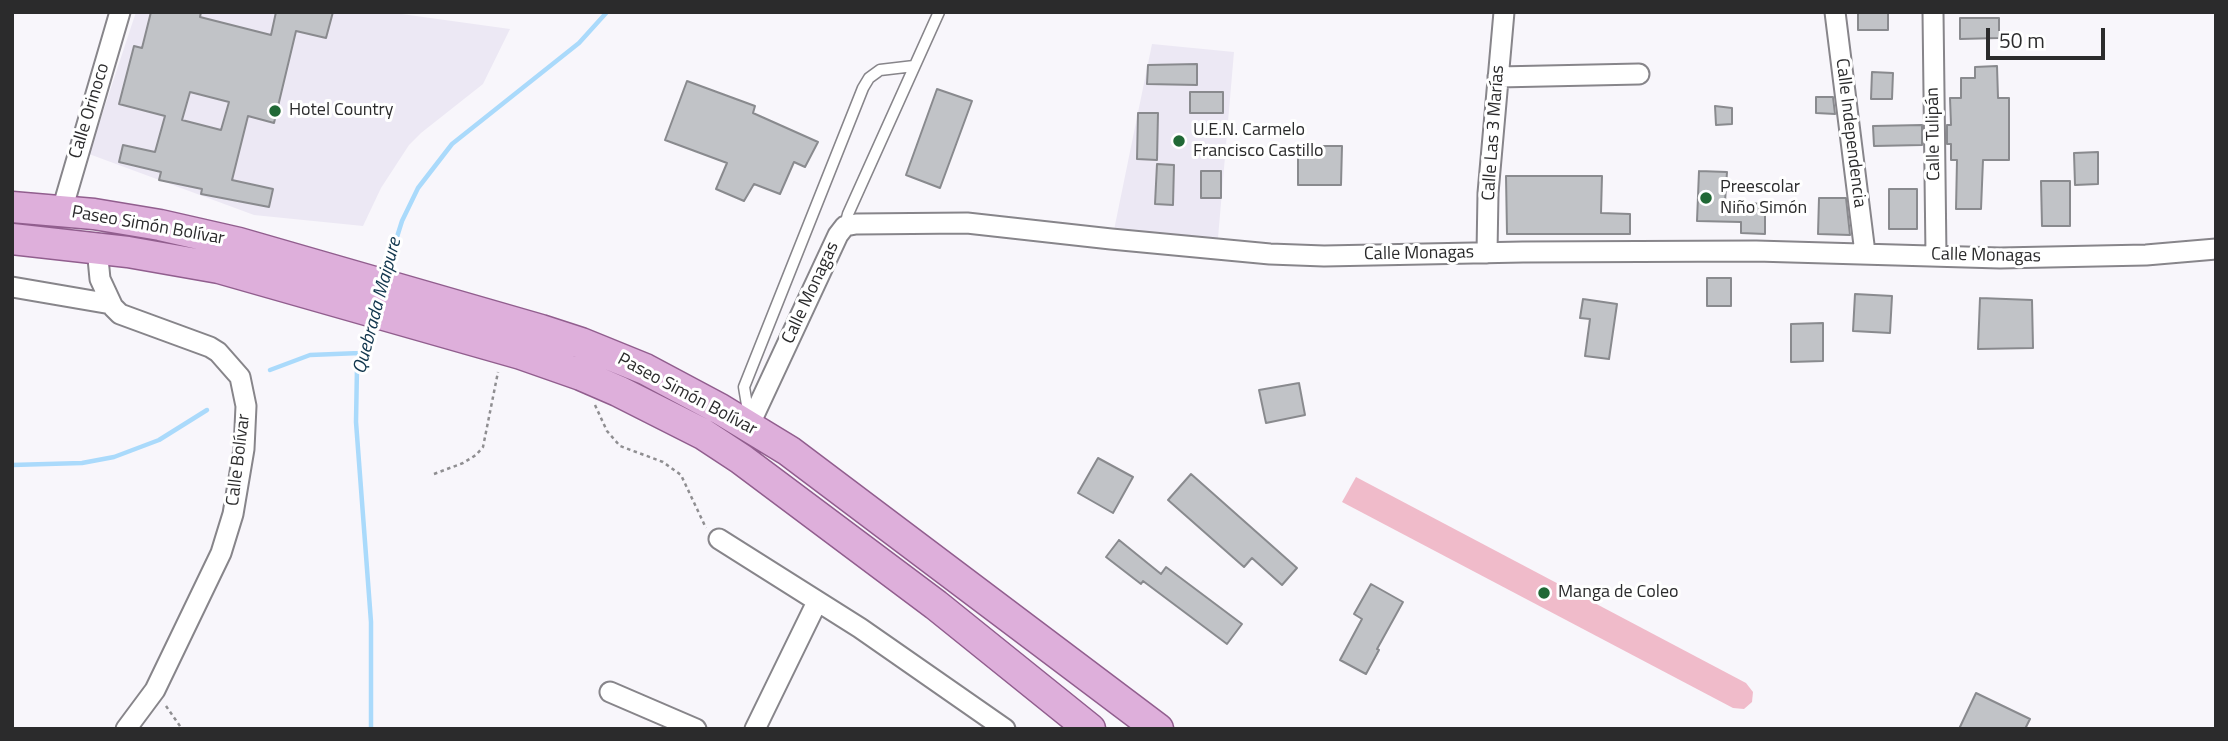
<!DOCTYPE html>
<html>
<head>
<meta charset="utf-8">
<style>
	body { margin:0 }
	#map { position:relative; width:2228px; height:741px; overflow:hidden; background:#f8f6fb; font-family:"Titillium Web",sans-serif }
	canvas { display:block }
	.frame { position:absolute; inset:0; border:14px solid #2b2b2c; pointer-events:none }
	.scale { position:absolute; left:1986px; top:28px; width:119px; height:32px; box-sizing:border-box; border:4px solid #2b2b2c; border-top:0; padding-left:9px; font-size:21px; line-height:24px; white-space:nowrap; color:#2b2b2c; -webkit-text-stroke:5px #fff; paint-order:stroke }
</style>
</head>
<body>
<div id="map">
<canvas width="2228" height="741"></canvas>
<div class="frame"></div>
<div class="scale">50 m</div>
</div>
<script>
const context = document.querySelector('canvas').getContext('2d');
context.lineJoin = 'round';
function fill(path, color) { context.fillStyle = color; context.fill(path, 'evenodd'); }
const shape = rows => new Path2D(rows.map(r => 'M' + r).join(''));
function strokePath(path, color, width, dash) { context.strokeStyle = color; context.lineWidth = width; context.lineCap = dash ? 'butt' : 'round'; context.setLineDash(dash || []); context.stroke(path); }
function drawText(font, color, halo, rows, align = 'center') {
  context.font = font + ' "Titillium Web",sans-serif'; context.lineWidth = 6; context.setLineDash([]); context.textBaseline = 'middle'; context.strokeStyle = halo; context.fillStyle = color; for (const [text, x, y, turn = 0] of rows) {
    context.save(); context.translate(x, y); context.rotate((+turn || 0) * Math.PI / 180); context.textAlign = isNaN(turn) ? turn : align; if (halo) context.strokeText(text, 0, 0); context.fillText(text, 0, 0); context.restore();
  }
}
fill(shape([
	[136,12,387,12,510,29,483,84,421,133,409,145,381,188,363,226,254,215,89,154],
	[1152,44,1234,52,1218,238,1114,230]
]), '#ece8f4');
fill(shape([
	[1356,477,1746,683,1753,692,1752,702,1744,709,1733,708,1342,502]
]), '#f0bbca');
strokePath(shape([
	[385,275,402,221,418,188,452,144,579,43,607,12],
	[369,323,357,367,356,422,371,622,371,729],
	[270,370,310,355,360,353],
	[12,465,82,463,114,457,159,440,207,410]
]), '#aadafb', 4.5);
const building = shape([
	[151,12,201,12,200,17,271,35,276,12,333,12,326,38,296,31,274,123,248,116,232,180,273,189,269,207,201,194,202,189,159,180,161,172,119,162,123,145,155,152,165,116,119,104,134,46,142,48,151,12],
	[190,92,229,102,221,130,182,120,190,92],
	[1858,12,1888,12,1888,30,1858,30,1858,12],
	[1960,18,1999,18,1999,38,1960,39,1960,18],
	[1197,64,1197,85,1147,84,1148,65,1197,64],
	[1997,66,1998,98,2009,98,2009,160,1983,160,1981,209,1956,209,1957,160,1951,160,1951,144,1947,144,1947,125,1951,125,1950,98,1961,98,1961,78,1975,78,1975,67,1997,66],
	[1872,72,1893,73,1892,99,1871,99,1872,72],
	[687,81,755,106,753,113,818,142,805,167,794,162,780,194,754,184,744,201,716,189,727,163,665,140,687,81],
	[937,89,972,101,940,188,906,175,937,89],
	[1190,92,1223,92,1223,113,1190,113,1190,92],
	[1816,97,1833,97,1835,114,1816,113,1816,97],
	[1715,106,1732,108,1732,124,1716,125,1715,106],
	[1138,113,1158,113,1157,160,1137,159,1138,113],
	[1922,125,1922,145,1874,146,1873,126,1922,125],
	[1298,146,1342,146,1341,185,1298,185,1298,146],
	[2098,152,2098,184,2075,185,2074,153,2098,152],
	[1157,164,1174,165,1173,205,1155,204,1157,164],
	[1201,171,1221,171,1221,198,1201,198,1201,171],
	[1699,171,1727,172,1725,202,1765,204,1765,234,1741,233,1741,222,1697,221,1699,171],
	[1506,176,1602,176,1601,213,1630,214,1630,234,1507,234,1506,176],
	[2041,181,2070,181,2070,226,2042,226,2041,181],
	[1889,189,1917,189,1917,229,1889,229,1889,189],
	[1819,198,1846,198,1850,235,1818,234,1819,198],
	[1707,278,1731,278,1731,306,1707,306,1707,278],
	[1855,294,1892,296,1890,333,1853,331,1855,294],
	[1980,298,2032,300,2033,348,1978,349,1980,298],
	[1583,299,1617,304,1609,359,1585,356,1590,319,1580,318,1583,299],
	[1823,323,1823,361,1791,362,1791,324,1823,323],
	[1299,383,1305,415,1266,423,1259,390,1299,383],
	[1098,458,1133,477,1113,513,1078,493,1098,458],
	[1191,474,1297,568,1282,585,1252,558,1244,567,1168,500,1191,474],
	[1119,540,1161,574,1166,567,1242,624,1227,644,1143,581,1141,584,1106,557,1119,540],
	[1371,584,1403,602,1377,649,1379,650,1366,674,1340,660,1362,619,1354,614,1371,584],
	[1976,693,2030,719,2025,729,1959,729,1976,693]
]);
fill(building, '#c1c3c7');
strokePath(building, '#898a8e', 2);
const lane = shape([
	[845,226,848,214,939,12],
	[756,411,747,405,744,387,863,88,869,78,880,70,914,66]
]);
const street = shape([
	[1835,12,1865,253],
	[1933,12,1936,256],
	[1498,77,1639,74],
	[62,210,120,12],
	[97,248,100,279,113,307,120,314,210,347,218,352,240,377,246,406,244,449,233,514,221,553,155,690,126,729],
	[1487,253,1488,193,1504,12],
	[12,287,111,304],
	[749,426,838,235,845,226,856,224,967,223,1111,239,1270,254,1324,256,1523,252,1756,251,2000,258,2146,255,2216,249],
	[719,539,860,628,1005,729],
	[610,692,696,729],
	[755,729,817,602]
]);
const primary = shape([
	[12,207,94,214,160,225,239,243,541,330,581,343,645,369,720,409,789,451,1158,729],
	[12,239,128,252,219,268,521,354,581,375,618,391,703,434,741,459,936,605,1090,729]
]);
strokePath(lane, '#87858a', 13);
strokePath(street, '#87858a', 23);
strokePath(primary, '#915e8e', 33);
strokePath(shape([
	[595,405,607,431,620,446,663,462,681,475,706,528],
	[434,474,463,463,476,455,483,447,498,372],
	[166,706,182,729]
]), '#8f8e91', 2.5, [3.5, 3.5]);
strokePath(lane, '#fff', 10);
strokePath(street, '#fff', 19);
strokePath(primary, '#deafdb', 30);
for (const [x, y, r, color] of [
	[275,111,7,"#206835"],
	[1179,141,7,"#206835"],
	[1706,198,7,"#206835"],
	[1544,593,7,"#206835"]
]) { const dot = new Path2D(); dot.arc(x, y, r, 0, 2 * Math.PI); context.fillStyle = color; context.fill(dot); strokePath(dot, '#fff', 2.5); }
drawText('18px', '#2b2b2c', '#fff', [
	["Calle Orinoco",90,111,-73],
	["Calle Las 3 Marías",1494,133,-86],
	["Calle Independencia",1850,133,83],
	["Calle Tulipán",1934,134,-91],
	["Paseo Simón Bolívar",148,226,10],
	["Calle Monagas",1419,254,-1],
	["Calle Monagas",1986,256,1],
	["Calle Monagas",811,293,-65],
	["Paseo Simón Bolívar",687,395,28],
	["Calle Bolívar",239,460,-83]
]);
drawText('18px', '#2b2b2c', '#fff', [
	["Hotel Country",289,111],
	["U.E.N. Carmelo",1193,131],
	["Francisco Castillo",1193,152],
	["Preescolar",1720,188],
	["Niño Simón",1720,209],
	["Manga de Coleo",1558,593]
], 'left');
drawText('italic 19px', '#11364d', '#fff', [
	["Quebrada Maipure",378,306,-75]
]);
</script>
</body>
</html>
